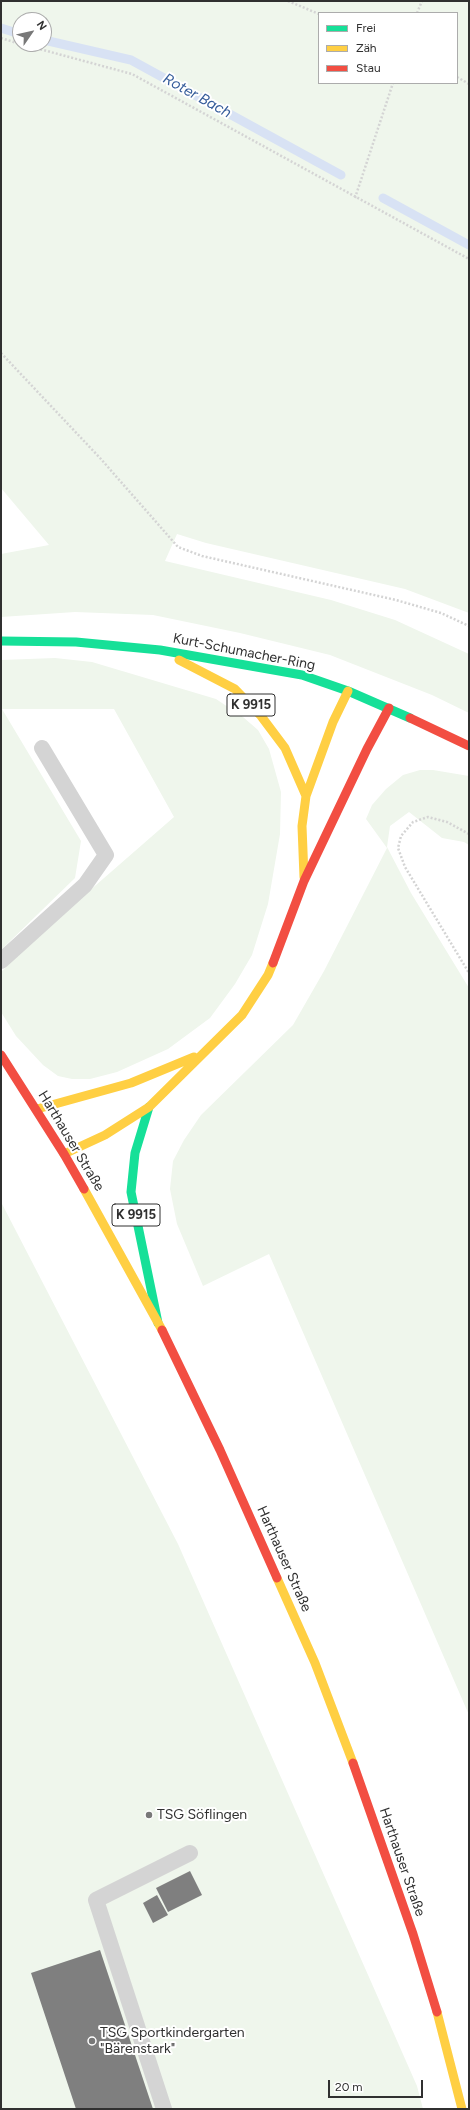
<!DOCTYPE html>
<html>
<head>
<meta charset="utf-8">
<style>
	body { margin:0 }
	#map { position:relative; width:470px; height:2110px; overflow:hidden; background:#fff; font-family:Figtree,sans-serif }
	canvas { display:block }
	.frame { position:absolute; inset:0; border:2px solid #303030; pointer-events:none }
	.legend { position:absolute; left:318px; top:12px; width:140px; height:72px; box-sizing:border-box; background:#fff; border:1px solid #acacac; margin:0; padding:5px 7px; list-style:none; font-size:12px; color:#303030 }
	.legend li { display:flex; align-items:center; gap:8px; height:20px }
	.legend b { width:20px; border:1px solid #acacac }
	.north { position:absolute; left:12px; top:12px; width:40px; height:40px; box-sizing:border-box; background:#fff; border:1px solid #acacac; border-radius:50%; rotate:56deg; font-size:11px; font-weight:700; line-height:16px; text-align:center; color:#303030 }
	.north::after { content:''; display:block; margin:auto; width:14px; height:18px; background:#787878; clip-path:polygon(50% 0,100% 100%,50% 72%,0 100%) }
	.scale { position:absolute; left:328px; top:2080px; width:95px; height:18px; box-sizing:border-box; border:2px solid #303030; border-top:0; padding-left:5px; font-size:12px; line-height:14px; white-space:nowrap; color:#303030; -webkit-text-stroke:3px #fff; paint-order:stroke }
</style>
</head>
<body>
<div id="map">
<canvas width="470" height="2110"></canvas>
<div class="frame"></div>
<ul class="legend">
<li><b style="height:5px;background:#16e098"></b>Frei</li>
<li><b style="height:5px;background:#ffcf43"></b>Zäh</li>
<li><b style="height:5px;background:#f24e42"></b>Stau</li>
</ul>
<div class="north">N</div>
<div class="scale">20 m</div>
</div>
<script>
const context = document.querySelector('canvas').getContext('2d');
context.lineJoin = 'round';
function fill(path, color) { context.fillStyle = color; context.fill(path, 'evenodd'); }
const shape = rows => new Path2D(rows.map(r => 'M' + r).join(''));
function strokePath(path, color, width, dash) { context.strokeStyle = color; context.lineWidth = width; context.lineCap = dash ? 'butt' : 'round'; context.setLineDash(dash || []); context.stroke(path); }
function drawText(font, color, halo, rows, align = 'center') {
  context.font = font + ' Figtree,sans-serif'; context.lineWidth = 4; context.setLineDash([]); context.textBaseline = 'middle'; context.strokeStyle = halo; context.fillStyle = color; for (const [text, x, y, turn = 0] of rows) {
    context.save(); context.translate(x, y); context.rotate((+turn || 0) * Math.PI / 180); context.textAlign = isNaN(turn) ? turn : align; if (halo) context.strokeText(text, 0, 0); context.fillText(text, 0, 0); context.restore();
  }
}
fill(shape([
	[1,1,469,1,469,613,405,589,206,543,177,534,165,561,331,600,395,620,469,654,469,713,432,695,330,655,240,633,153,615,75,612,1,617,1,554,49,545,1,488],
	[319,13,457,13,457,83,319,83],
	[20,20,44,20,44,44,20,44],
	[55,658,92,662,216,699,243,717,258,730,269,749,281,792,280,834,268,904,252,955,235,984,210,1018,168,1049,117,1072,90,1079,72,1079,58,1076,43,1065,16,1036,1,1012,1,972,41,933,174,817,114,709,2,709,81,841,75,878,1,950,1,660],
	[420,770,433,770,469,776,469,845,464,842,442,838,409,812,390,826,387,847,411,893,469,988,469,1715,269,1254,203,1286,177,1224,170,1189,173,1161,184,1140,201,1115,293,1025,324,971,387,848,366,819,372,805,386,789,403,775],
	[1,1202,178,1544,417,2086,423,2109,1,2109]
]), '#eff6ec');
strokePath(shape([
	[1,28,20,34],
	[44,40,131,60,341,175],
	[383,198,469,245]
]), '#d8e2f4', 9);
fill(shape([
	[190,1871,202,1895,168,1912,156,1888],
	[157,1895,168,1915,153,1923,143,1903],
	[100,1950,153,2109,76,2109,31,1973]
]), '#7f7f7f');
strokePath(shape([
	[288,1,319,14],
	[417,13,422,1],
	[1,38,20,44],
	[21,44,132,74,469,259],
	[457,77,469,84],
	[355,198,393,83],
	[1,353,100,458,178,547,202,556,396,600,441,613,469,626],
	[469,834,447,822,428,817,413,822,401,836,398,848,405,867,469,973]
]), '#d4d4d4', 2.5, [2, 2]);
strokePath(shape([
	[1,961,85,885,106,855,42,748],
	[164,2109,96,1900,190,1853]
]), '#d4d4d4', 16);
strokePath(shape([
	[1,641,76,642,160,650,302,675,348,691,410,718],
	[149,1107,135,1153,131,1192,158,1323]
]), '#16e098', 9);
strokePath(shape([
	[179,660,235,689,261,716,285,748,306,796],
	[304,877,302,826,306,796,333,722,348,691],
	[37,1109,131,1083,194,1057],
	[64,1154,105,1135,149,1107,242,1015,268,975,273,963],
	[84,1189,162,1330],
	[277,1578,315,1663,353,1763],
	[437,2012,462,2109]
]), '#ffcf43', 9);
strokePath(shape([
	[410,718,469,746],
	[273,963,304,881,367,749,389,708],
	[1,1055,64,1154,84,1189],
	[162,1330,220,1450,277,1578],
	[353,1763,413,1934,437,2012]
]), '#f24e42', 9);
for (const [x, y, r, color] of [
	[149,1815,4,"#787878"],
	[92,2041,4,"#787878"]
]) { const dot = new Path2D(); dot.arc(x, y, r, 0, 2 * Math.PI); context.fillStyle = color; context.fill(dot); strokePath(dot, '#fff', 1.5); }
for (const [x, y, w] of [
	[251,705,48],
	[136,1215,48]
]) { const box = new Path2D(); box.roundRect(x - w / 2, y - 11, w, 22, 3); context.fillStyle = '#fff'; context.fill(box); strokePath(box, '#303030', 1); }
drawText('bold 13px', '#303030', null, [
	["K 9915",251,705],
	["K 9915",136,1215]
]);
drawText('14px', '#303030', '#fff', [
	["Kurt-Schumacher-Ring",244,652,11],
	["Harthauser Straße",71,1141,59],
	["Harthauser Straße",284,1559,66],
	["Harthauser Straße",402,1862,71]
]);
drawText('14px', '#303030', '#fff', [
	["TSG Söflingen",157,1815],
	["TSG Sportkindergarten",100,2033],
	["\"Bärenstark\"",100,2049]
], 'left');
drawText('italic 15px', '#355c9a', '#fff', [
	["Roter Bach",197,96,29]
]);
</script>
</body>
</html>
